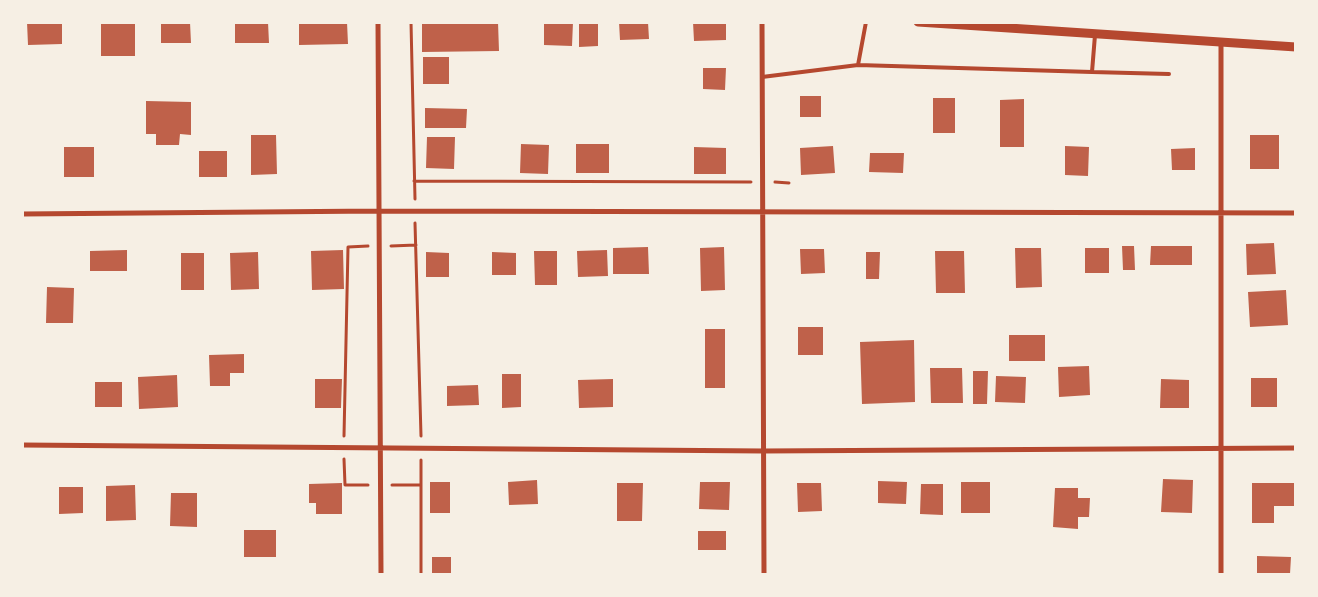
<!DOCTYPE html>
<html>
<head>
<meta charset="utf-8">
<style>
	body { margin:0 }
	#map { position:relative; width:1318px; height:597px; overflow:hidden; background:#f6efe4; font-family:"Source Sans 3",sans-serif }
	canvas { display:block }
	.frame { position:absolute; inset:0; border:24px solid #f6efe4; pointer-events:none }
</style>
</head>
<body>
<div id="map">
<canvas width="1318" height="597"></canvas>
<div class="frame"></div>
</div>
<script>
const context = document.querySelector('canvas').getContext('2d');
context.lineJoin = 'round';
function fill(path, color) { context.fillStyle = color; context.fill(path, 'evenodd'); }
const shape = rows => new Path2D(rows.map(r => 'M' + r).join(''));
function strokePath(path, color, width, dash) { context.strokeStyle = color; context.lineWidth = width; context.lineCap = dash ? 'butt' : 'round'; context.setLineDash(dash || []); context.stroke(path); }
fill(shape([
	[27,22,62,22,62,44,28,45],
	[161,22,190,22,191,43,161,43],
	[235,22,268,22,269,43,235,43],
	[299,22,347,22,348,44,299,45],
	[422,22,498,22,499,51,422,52],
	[544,22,573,22,572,46,544,45],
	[579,22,598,22,598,46,579,47],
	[619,22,648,22,649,39,620,40],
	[693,22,726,22,726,40,694,41],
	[101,23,135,23,135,56,101,56],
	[423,57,449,57,449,84,423,84],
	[703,68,726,68,725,90,703,89],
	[800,96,821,96,821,117,800,117],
	[933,98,955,98,955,133,933,133],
	[1024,99,1024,147,1000,147,1000,100],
	[146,101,191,102,191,135,180,134,179,145,156,145,156,134,146,134],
	[425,108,467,109,466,128,425,128],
	[251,135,276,135,277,174,251,175],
	[1250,135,1279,135,1279,169,1250,169],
	[427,137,455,137,454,169,426,168],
	[521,144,549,145,548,174,520,173],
	[576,144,609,144,609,173,576,173],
	[833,146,835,173,801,175,800,148],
	[1065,146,1089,147,1088,176,1065,175],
	[64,147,94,147,94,177,64,177],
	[694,147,726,148,726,174,694,174],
	[1195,148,1195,170,1172,170,1171,149],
	[199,151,227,151,227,177,199,177],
	[870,153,904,153,903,173,869,172],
	[1274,243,1276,274,1247,275,1246,244],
	[1122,246,1134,246,1135,270,1123,270],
	[1151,246,1192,246,1192,265,1150,265],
	[648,247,649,274,613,274,613,248],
	[724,247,725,290,701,291,700,248],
	[1015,248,1041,248,1042,287,1016,288],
	[1085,248,1109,248,1109,273,1085,273],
	[800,249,824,249,825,273,801,274],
	[127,250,127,271,90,271,90,251],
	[343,250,344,289,312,290,311,251],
	[607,250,608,276,578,277,577,251],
	[534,251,557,251,557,285,535,285],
	[935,251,964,251,965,293,936,293],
	[258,252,259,289,231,290,230,253],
	[426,252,449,253,449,277,426,277],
	[492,252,516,253,516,275,492,275],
	[866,252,880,252,879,279,866,279],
	[181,253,204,253,204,290,181,290],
	[47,287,74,288,73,323,46,323],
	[1286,290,1288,325,1250,327,1248,292],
	[798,327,823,327,823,355,798,355],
	[705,329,725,329,725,388,705,388],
	[1009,335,1045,335,1045,361,1009,361],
	[914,340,915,402,862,404,860,342],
	[244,354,244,373,230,373,230,386,210,386,209,355],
	[1089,366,1090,395,1059,397,1058,367],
	[930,368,962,368,963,403,931,403],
	[973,371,988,371,987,404,973,404],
	[502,374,521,374,521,407,502,408],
	[177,375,178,407,139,409,138,377],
	[996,376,1026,377,1025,403,995,402],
	[1251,378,1277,378,1277,407,1251,407],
	[315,379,342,379,341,408,315,408],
	[613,379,613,407,579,408,578,380],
	[1161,379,1189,380,1189,408,1160,408],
	[95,382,122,382,122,407,95,407],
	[478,385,479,405,447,406,447,386],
	[1163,479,1193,480,1192,513,1161,512],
	[537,480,538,504,509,505,508,482],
	[878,481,907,482,906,504,878,503],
	[430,482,450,482,450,513,430,513],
	[700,482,730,482,729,510,699,509],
	[961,482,990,482,990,513,961,513],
	[342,483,342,514,316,514,316,503,309,503,309,484],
	[617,483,643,483,642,521,617,521],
	[797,483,821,483,822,511,798,512],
	[1252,483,1296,483,1296,506,1274,506,1274,523,1252,523],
	[921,484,943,484,943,515,920,514],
	[135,485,136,520,106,521,106,486],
	[59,487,83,487,83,513,59,514],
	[1055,488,1078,488,1078,498,1090,498,1089,517,1078,517,1078,529,1053,527],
	[171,493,197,493,197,527,170,526],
	[244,530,276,530,276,557,244,557],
	[698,531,726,531,726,550,698,550],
	[1257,556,1291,557,1290,574,1257,573],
	[432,557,451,557,451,574,432,574]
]), '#bf614a');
strokePath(shape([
	[411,22,415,199],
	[414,181,751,182],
	[775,182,789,183],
	[415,223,421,436],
	[391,246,416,245],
	[344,436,348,247,368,246],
	[344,459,345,485,368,485],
	[392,485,421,485],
	[421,574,421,460]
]), '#b5482f', 3);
strokePath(shape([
	[866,22,858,65,1092,72,1095,35],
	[1092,72,1169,74],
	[762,77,858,65]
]), '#b5482f', 4);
strokePath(shape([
	[378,22,381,574],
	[762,22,764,574],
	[22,214,378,211,1296,213],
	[22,445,763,451,1296,448],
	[1221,574,1221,44]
]), '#b5482f', 5);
strokePath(shape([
	[918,22,1296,47]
]), '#b5482f', 9);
</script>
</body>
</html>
